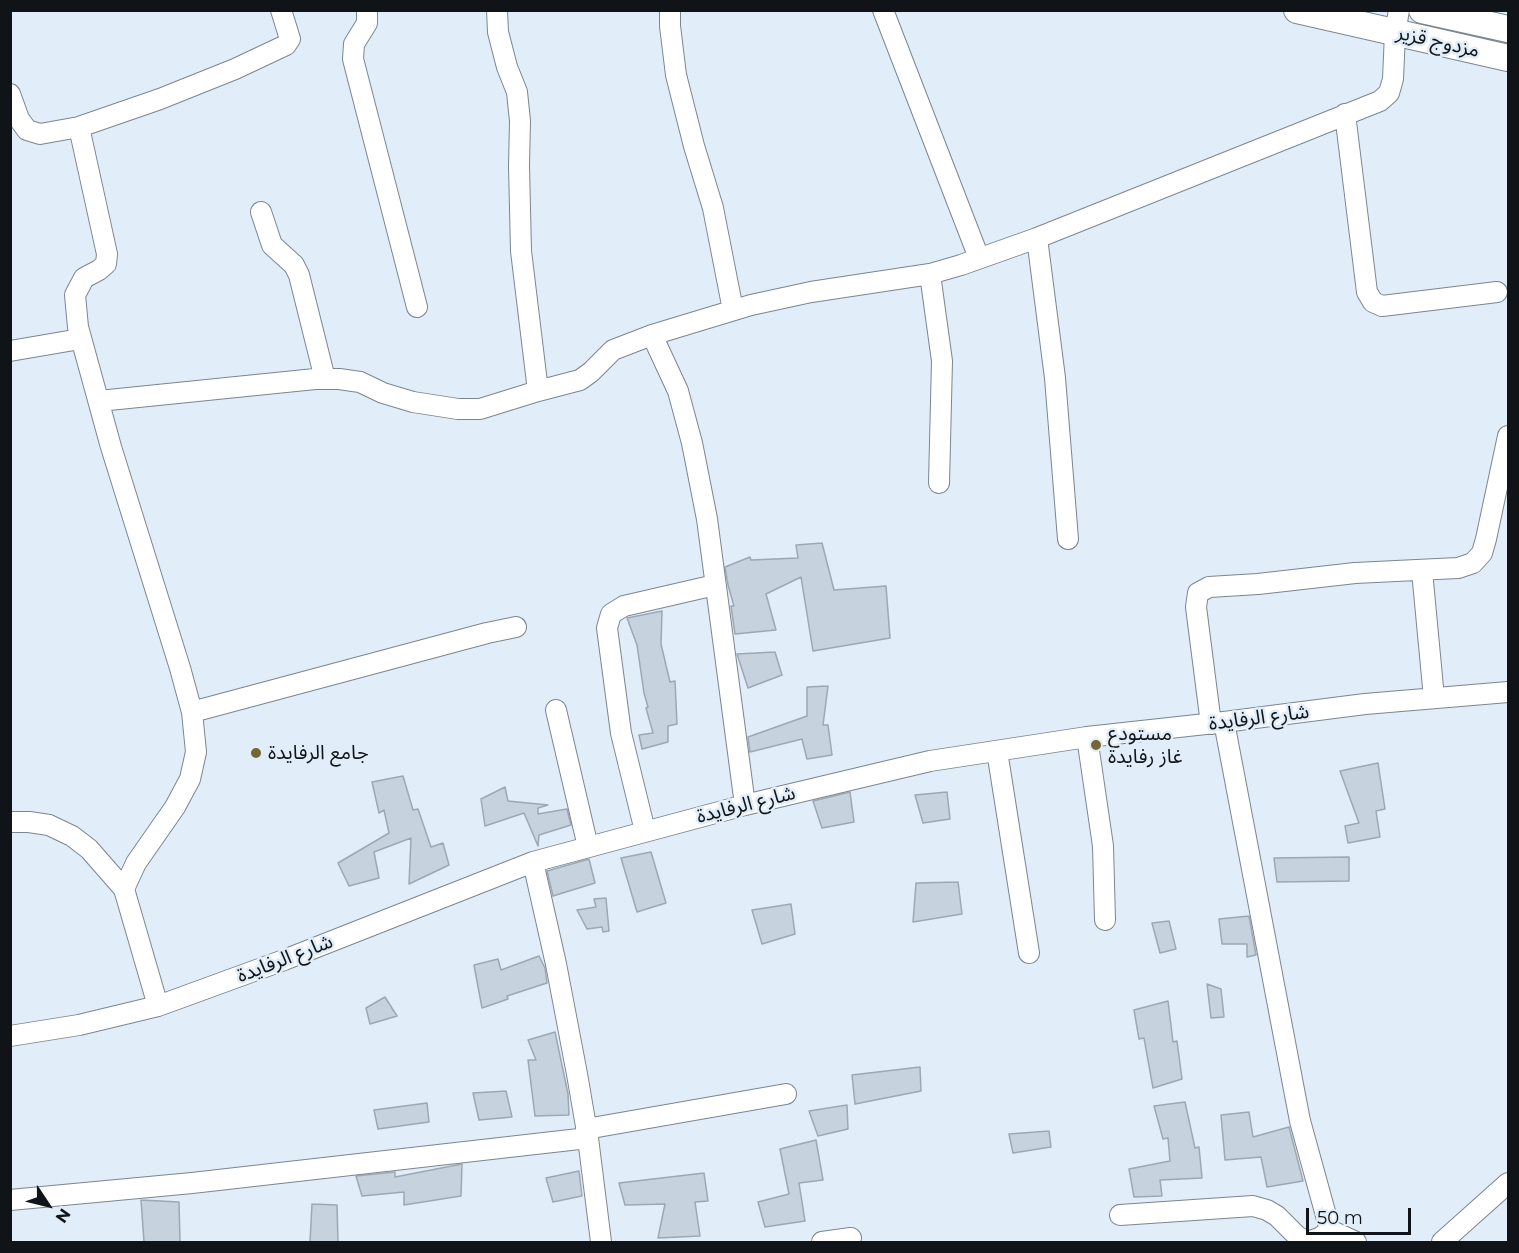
<!DOCTYPE html>
<html>
<head>
<meta charset="utf-8">
<style>
	body { margin:0 }
	#map { position:relative; width:1519px; height:1253px; overflow:hidden; background:#e1edf8; font-family:Montserrat,sans-serif }
	canvas { display:block }
	.frame { position:absolute; inset:0; border:12px solid #101418; pointer-events:none }
	.north { position:absolute; left:18px; top:1175px; width:60px; height:60px; -webkit-text-stroke:4px #e1edf8; paint-order:stroke; rotate:125deg; font-size:16px; font-weight:700; line-height:24px; text-align:center; color:#101418 }
	.north::after { content:''; display:block; margin:auto; width:21px; height:27px; background:#101418; clip-path:polygon(50% 0,100% 100%,50% 72%,0 100%) }
	.scale { position:absolute; left:1306px; top:1208px; width:105px; height:27px; box-sizing:border-box; border:3px solid #101418; border-top:0; padding-left:8px; font-size:18px; line-height:21px; white-space:nowrap; color:#101418; -webkit-text-stroke:4px #e1edf8; paint-order:stroke }
</style>
</head>
<body>
<div id="map">
<canvas width="1519" height="1253"></canvas>
<div class="frame"></div>
<div class="north">N</div>
<div class="scale">50 m</div>
</div>
<script>
const context = document.querySelector('canvas').getContext('2d');
context.lineJoin = 'round';
function fill(path, color) { context.fillStyle = color; context.fill(path, 'evenodd'); }
const shape = rows => new Path2D(rows.map(r => 'M' + r).join(''));
function strokePath(path, color, width, dash) { context.strokeStyle = color; context.lineWidth = width; context.lineCap = dash ? 'butt' : 'round'; context.setLineDash(dash || []); context.stroke(path); }
function drawText(font, color, halo, rows, align = 'center') {
  context.font = font + ' Montserrat,"Noto Sans Arabic",sans-serif'; context.lineWidth = 5; context.setLineDash([]); context.textBaseline = 'middle'; context.strokeStyle = halo; context.fillStyle = color; for (const [text, x, y, turn = 0] of rows) {
    context.save(); context.translate(x, y); context.rotate((+turn || 0) * Math.PI / 180); context.textAlign = isNaN(turn) ? turn : align; if (halo) context.strokeText(text, 0, 0); context.fillText(text, 0, 0); context.restore();
  }
}
const building = shape([
	[822,543,834,590,886,586,890,638,813,651,801,577,766,594,776,630,735,634,731,606,734,606,728,585,725,567,750,557,751,560,798,558,796,545,822,543],
	[662,611,661,644,670,682,675,681,677,724,668,726,668,742,642,749,639,735,653,733,646,708,648,707,644,693,637,645,627,618,662,611],
	[775,652,782,675,748,688,737,654,775,652],
	[828,686,823,725,828,725,832,755,807,759,802,739,750,752,748,737,807,716,807,687,828,686],
	[1378,763,1385,809,1376,811,1380,837,1348,843,1345,826,1359,823,1340,771,1378,763],
	[403,776,413,810,418,809,431,847,443,843,449,865,409,884,411,838,374,852,379,878,349,886,338,863,389,833,384,810,379,813,372,782,403,776],
	[505,787,508,801,548,805,538,808,538,814,567,809,571,825,539,835,538,846,524,813,485,826,481,799,505,787],
	[850,792,854,822,822,828,813,801,850,792],
	[947,792,950,819,923,823,915,795,947,792],
	[651,852,666,903,637,912,621,858,651,852],
	[1349,857,1349,881,1277,882,1274,858,1349,857],
	[589,859,595,883,553,896,547,871,589,859],
	[958,882,962,914,913,922,916,883,958,882],
	[606,898,609,931,603,932,602,927,587,929,577,910,596,907,594,899,606,898],
	[791,904,795,934,762,944,752,910,791,904],
	[1249,916,1256,955,1247,957,1247,944,1222,944,1219,919,1249,916],
	[1169,921,1176,949,1160,953,1152,923,1169,921],
	[539,956,545,968,547,983,507,996,508,999,482,1008,474,965,498,959,501,970,539,956],
	[1207,984,1221,989,1224,1017,1211,1018,1207,984],
	[385,997,397,1016,370,1024,366,1008,385,997],
	[1168,1001,1173,1042,1177,1041,1182,1079,1153,1088,1144,1038,1139,1039,1134,1010,1168,1001],
	[555,1032,568,1094,569,1115,535,1116,528,1060,536,1060,528,1040,555,1032],
	[920,1067,921,1091,855,1104,852,1075,920,1067],
	[506,1091,512,1117,479,1120,473,1093,506,1091],
	[1185,1102,1195,1148,1199,1147,1202,1178,1160,1180,1162,1196,1134,1197,1129,1169,1170,1161,1168,1138,1163,1139,1154,1106,1185,1102],
	[427,1103,429,1122,378,1129,374,1110,427,1103],
	[847,1105,848,1129,818,1136,809,1111,847,1105],
	[1249,1112,1253,1137,1289,1127,1303,1181,1267,1187,1261,1157,1225,1160,1221,1115,1249,1112],
	[1049,1131,1051,1147,1013,1153,1009,1134,1049,1131],
	[816,1140,823,1180,799,1183,805,1221,765,1227,758,1202,789,1194,780,1149,816,1140],
	[462,1164,461,1196,404,1205,404,1192,362,1196,356,1176,395,1172,395,1177,462,1164],
	[579,1171,582,1196,553,1202,546,1178,579,1171],
	[704,1173,708,1201,695,1202,700,1236,658,1238,665,1204,625,1205,619,1183,704,1173],
	[141,1200,179,1202,180,1242,144,1242,141,1200],
	[312,1204,337,1205,338,1242,310,1242,312,1204]
]);
fill(building, '#c6d2dd');
strokePath(building, '#9da8b3', 1.5);
const minor = shape([
	[367,10,367,23,354,44,353,59,417,307],
	[497,10,498,32,507,67,517,92,520,121,519,166,521,251,538,391],
	[670,10,670,26,676,75,694,146,713,208,733,310],
	[883,10,979,258],
	[10,94,19,119,27,130,40,134,79,127,160,99,235,69,286,45,290,39,281,10],
	[1345,114,1367,292,1373,302,1382,306,1497,292],
	[79,127,107,254,106,264,99,270,84,278,75,295,78,327,111,447,180,668,192,712,196,752,190,779,175,807,136,863,124,889,158,1006],
	[261,212,272,245,294,265,299,275,325,379],
	[1037,238,1055,378,1068,539],
	[930,274,942,361,939,483],
	[652,335,678,391,692,443,707,519,745,805],
	[10,351,80,339],
	[99,401,315,379,339,379,360,382,383,393,413,402,458,409,480,409,538,391,580,380,591,372,613,350,652,335,751,305,811,292,930,274,961,265,1037,238,1380,101,1389,93,1393,79,1395,33,1399,10],
	[1422,571,1434,698],
	[556,710,588,847],
	[192,712,487,633,516,627],
	[1224,722,1300,1121,1330,1230,1356,1242],
	[1211,724,1196,607,1198,593,1209,587,1258,584,1355,573,1458,568,1473,563,1482,553,1486,539,1508,436],
	[1087,737,1103,846,1105,920],
	[997,751,1029,953],
	[10,822,29,822,49,825,72,836,89,849,124,889],
	[645,831,621,733,607,628,611,614,624,606,715,585],
	[533,862,556,964,577,1074,588,1138,601,1242],
	[10,1036,79,1025,158,1006,284,960,533,862,745,805,930,761,1087,737,1224,722,1365,704,1508,692],
	[586,1129,786,1094],
	[10,1200,192,1183,588,1138],
	[1120,1215,1253,1206,1267,1210,1277,1216,1297,1236,1304,1240,1311,1241,1321,1237,1330,1230],
	[822,1242,851,1238],
	[1442,1242,1508,1183]
]);
const major = shape([
	[1297,10,1508,58],
	[1422,10,1508,29]
]);
strokePath(minor, '#7b8690', 22);
strokePath(major, '#7b8690', 28);
strokePath(minor, '#fff', 20);
strokePath(major, '#fff', 26);
for (const [x, y, r, color] of [
	[1096,745,6,"#746734"],
	[256,753,6,"#746734"]
]) { const dot = new Path2D(); dot.arc(x, y, r, 0, 2 * Math.PI); context.fillStyle = color; context.fill(dot); strokePath(dot, '#e1edf8', 2); }
drawText('20px', '#101418', '#e1edf8', [
	["مزدوج قزير",1438,42,13],
	["شارع الرفايدة",1259,718,-7],
	["شارع الرفايدة",746,805,-14],
	["شارع الرفايدة",285,959,-21]
]);
drawText('20px', '#101418', '#e1edf8', [
	["مستودع",1108,734],
	["غاز رفايدة",1108,757],
	["جامع الرفايدة",268,753]
], 'left');
</script>
</body>
</html>
